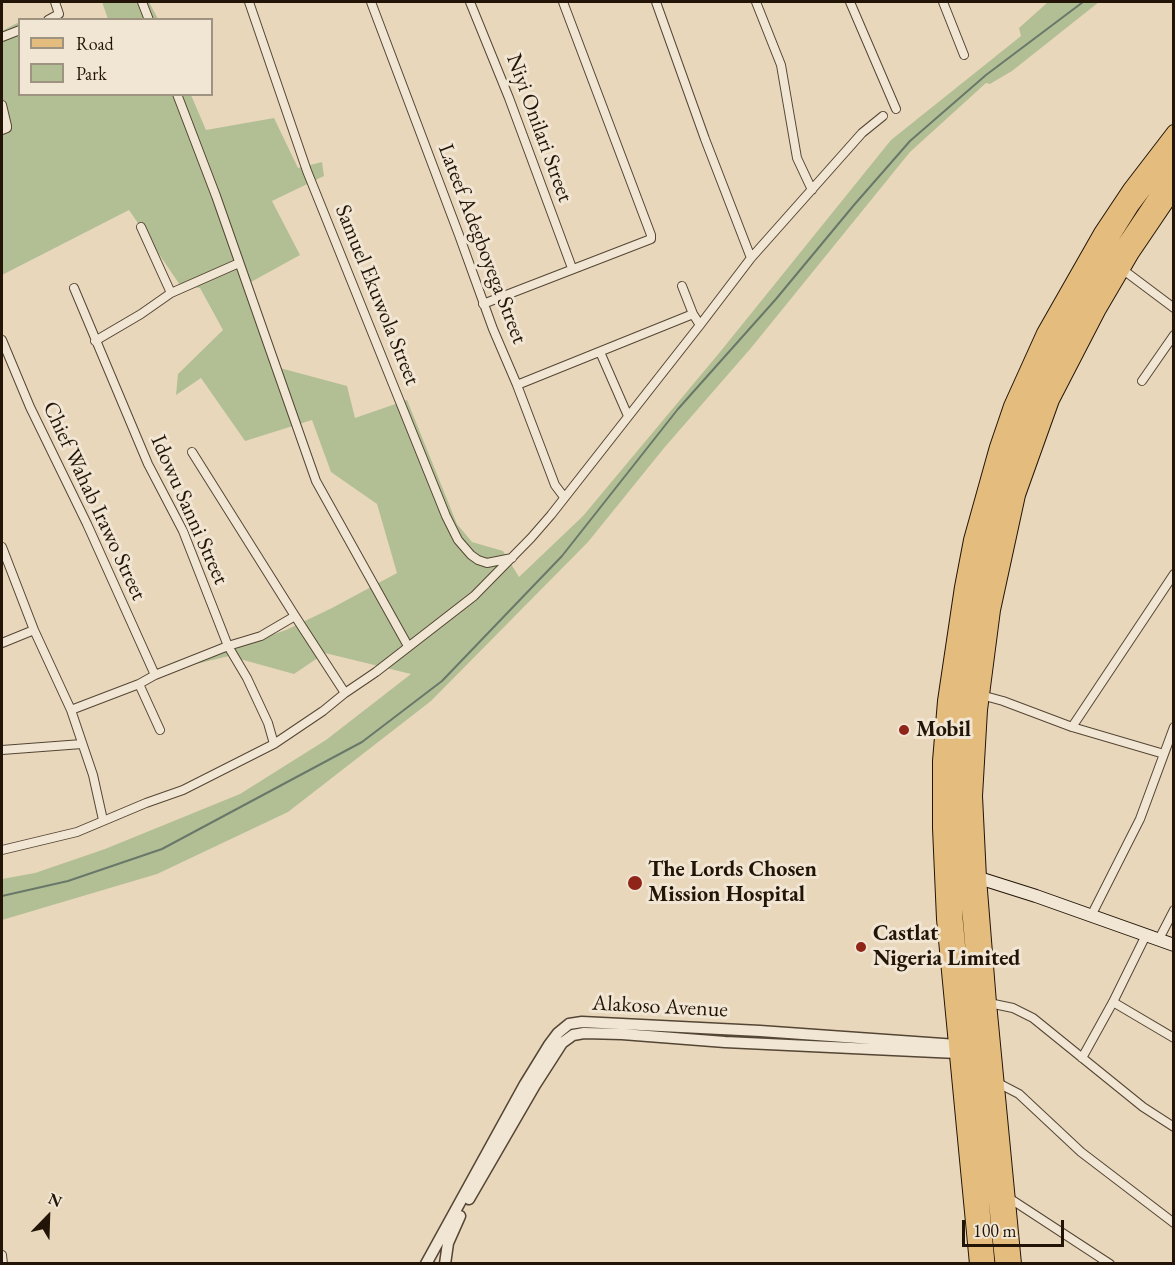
<!DOCTYPE html>
<html>
<head>
<meta charset="utf-8">
<style>
	body { margin:0 }
	#map { position:relative; width:1175px; height:1265px; overflow:hidden; background:#e9d7bc; font-family:"EB Garamond",serif }
	canvas { display:block }
	.frame { position:absolute; inset:0; border:3px solid #221507; pointer-events:none }
	.legend { position:absolute; left:18px; top:18px; width:195px; height:78px; box-sizing:border-box; background:#f1e5d3; border:2px solid #9e9281; margin:0; padding:8px 10px; list-style:none; font-size:18px; color:#221507 }
	.legend li { display:flex; align-items:center; gap:12px; height:30px }
	.legend b { width:30px; border:2px solid #9e9281 }
	.north { position:absolute; left:18px; top:1187px; width:60px; height:60px; -webkit-text-stroke:4px #f1e5d3; paint-order:stroke; rotate:23deg; font-size:16px; font-weight:700; line-height:24px; text-align:center; color:#221507 }
	.north::after { content:''; display:block; margin:auto; width:21px; height:27px; background:#221507; clip-path:polygon(50% 0,100% 100%,50% 72%,0 100%) }
	.scale { position:absolute; left:962px; top:1220px; width:102px; height:27px; box-sizing:border-box; border:3px solid #221507; border-top:0; padding-left:8px; font-size:18px; line-height:21px; white-space:nowrap; color:#221507; -webkit-text-stroke:4px #f1e5d3; paint-order:stroke }
</style>
</head>
<body>
<div id="map">
<canvas width="1175" height="1265"></canvas>
<div class="frame"></div>
<ul class="legend">
<li><b style="height:8px;background:#e4bc7e"></b>Road</li>
<li><b style="height:16px;background:#b2bf94"></b>Park</li>
</ul>
<div class="north">N</div>
<div class="scale">100 m</div>
</div>
<script>
const context = document.querySelector('canvas').getContext('2d');
context.lineJoin = 'round';
function fill(path, color) { context.fillStyle = color; context.fill(path, 'evenodd'); }
const shape = rows => new Path2D(rows.map(r => 'M' + r).join(''));
function strokePath(path, color, width, dash) { context.strokeStyle = color; context.lineWidth = width; context.lineCap = dash ? 'butt' : 'round'; context.setLineDash(dash || []); context.stroke(path); }
function drawText(font, color, halo, rows, align = 'center') {
  context.font = font + ' "EB Garamond",serif'; context.lineWidth = 6; context.setLineDash([]); context.textBaseline = 'middle'; context.strokeStyle = halo; context.fillStyle = color; for (const [text, x, y, turn = 0] of rows) {
    context.save(); context.translate(x, y); context.rotate((+turn || 0) * Math.PI / 180); context.textAlign = isNaN(turn) ? turn : align; if (halo) context.strokeText(text, 0, 0); context.fillText(text, 0, 0); context.restore();
  }
}
fill(shape([
	[102,2,149,2,158,19,108,19],
	[1048,2,1099,2,1012,71,990,84,986,83,910,152,751,348,664,448,588,542,431,701,288,812,157,874,2,920,2,879,35,873,105,849,240,794,326,740,411,674,325,653,294,674,229,656,167,671,286,630,332,608,397,573,377,504,331,472,312,420,245,441,201,378,176,395,178,374,223,330,200,288,180,285,129,210,2,275,2,31,17,23,19,24,20,94,191,95,206,130,274,118,298,168,322,162,324,176,272,201,300,255,251,282,280,368,347,386,355,418,407,400,457,524,472,542,503,551,519,577,583,516,720,352,891,140,1021,36,1019,28]
]), '#b2bf94');
strokePath(shape([
	[2,896,68,881,162,849,362,742,442,681,562,556,678,409,776,299,854,205,910,141,986,75,1083,2]
]), '#697869', 2);
const minor = shape([
	[142,2,149,20],
	[249,2,307,171,446,516,458,540,471,555,478,560,487,563,512,558],
	[371,2,459,235,493,329,517,385,555,485,564,497],
	[470,2,509,98,572,268],
	[656,2,705,139,751,258],
	[756,2,781,65,797,158,812,190],
	[850,2,896,109],
	[943,2,964,55],
	[48,20,59,14,55,2],
	[2,37,20,30],
	[177,94,216,196,316,481,408,646],
	[2,105,7,126,7,128,2,130],
	[141,227,171,293],
	[1122,269,1174,308],
	[682,286,693,314],
	[74,288,148,464,183,531,228,646,247,678,268,723,274,744],
	[483,304,651,239,651,235,563,2],
	[2,340,30,407,87,524,155,675],
	[95,341,141,314,171,293,239,263],
	[600,352,628,416],
	[1142,381,1174,335],
	[517,385,693,314,700,325],
	[192,452,295,616,345,693],
	[2,547,34,630,71,710,93,775,103,820],
	[2,643,34,630],
	[139,684,160,730],
	[981,695,1003,701,1072,727,1164,754],
	[71,710,139,684,155,675,228,646,261,636,295,616],
	[1072,727,1174,574],
	[2,750,82,744],
	[2,850,77,832,146,803,183,790,274,744,323,711,345,693,376,672,474,596,531,538,551,515,700,325,751,258,862,133,883,116],
	[1091,916,1140,819,1174,727],
	[1159,939,1174,910],
	[1113,1002,1174,1038],
	[989,1003,1013,1008,1033,1018,1143,1107,1174,1127],
	[1082,1058,1113,1002,1146,935],
	[996,1082,1019,1094,1081,1152,1174,1223],
	[1009,1198,1110,1264],
	[2,1255,3,1264]
]);
const tertiary = shape([
	[469,1199,535,1085,562,1043,573,1035,584,1033,622,1034,725,1042,957,1053],
	[426,1264,525,1084,549,1045,558,1033,569,1024,582,1022,760,1031,957,1045],
	[445,1264,448,1243,460,1216]
]);
const secondary = shape([
	[979,878,1036,896,1174,945]
]);
const primary = shape([
	[977,1264,944,919,940,828,940,761,945,701,962,587,971,540,997,447,1011,406,1044,333,1101,233,1131,188,1174,132],
	[1014,1264,989,1003,979,878,975,796,980,710,993,610,1018,495,1052,400,1098,311,1132,253,1174,191]
]);
const motorway = shape([
	[987,1264,955,918,952,838,951,793,955,701,972,583,993,490,1026,398,1064,318,1106,246,1131,206,1174,149],
	[1003,1264,988,1124,966,866,966,736,977,634,994,543,1007,494,1032,421,1063,352,1090,301,1119,253,1174,171]
]);
strokePath(minor, '#544634', 10);
strokePath(tertiary, '#544634', 13);
strokePath(secondary, '#221507', 14);
strokePath(primary, '#221507', 16);
strokePath(motorway, '#221507', 17);
strokePath(minor, '#f1e5d3', 8);
strokePath(tertiary, '#f1e5d3', 10);
strokePath(secondary, '#f1e5d3', 12);
strokePath(primary, '#e4bc7e', 14);
strokePath(motorway, '#e4bc7e', 15);
for (const [x, y, r, color] of [
	[904,730,6,"#8f2418"],
	[635,883,8,"#8f2418"],
	[861,947,6,"#8f2418"]
]) { const dot = new Path2D(); dot.arc(x, y, r, 0, 2 * Math.PI); context.fillStyle = color; context.fill(dot); strokePath(dot, '#f1e5d3', 2); }
drawText('22px', '#221507', '#f1e5d3', [
	["Niyi Onilari Street",539,128,70],
	["Lateef Adegboyega Street",482,244,69],
	["Samuel Ekuwola Street",377,295,68],
	["Chief Wahab Irawo Street",94,501,65],
	["Idowu Sanni Street",189,510,66],
	["Alakoso Avenue",660,1007,3]
]);
drawText('bold 22px', '#221507', '#f1e5d3', [
	["Mobil",916,730],
	["The Lords Chosen",648,870],
	["Mission Hospital",648,895],
	["Castlat",873,934],
	["Nigeria Limited",873,959]
], 'left');
</script>
</body>
</html>
